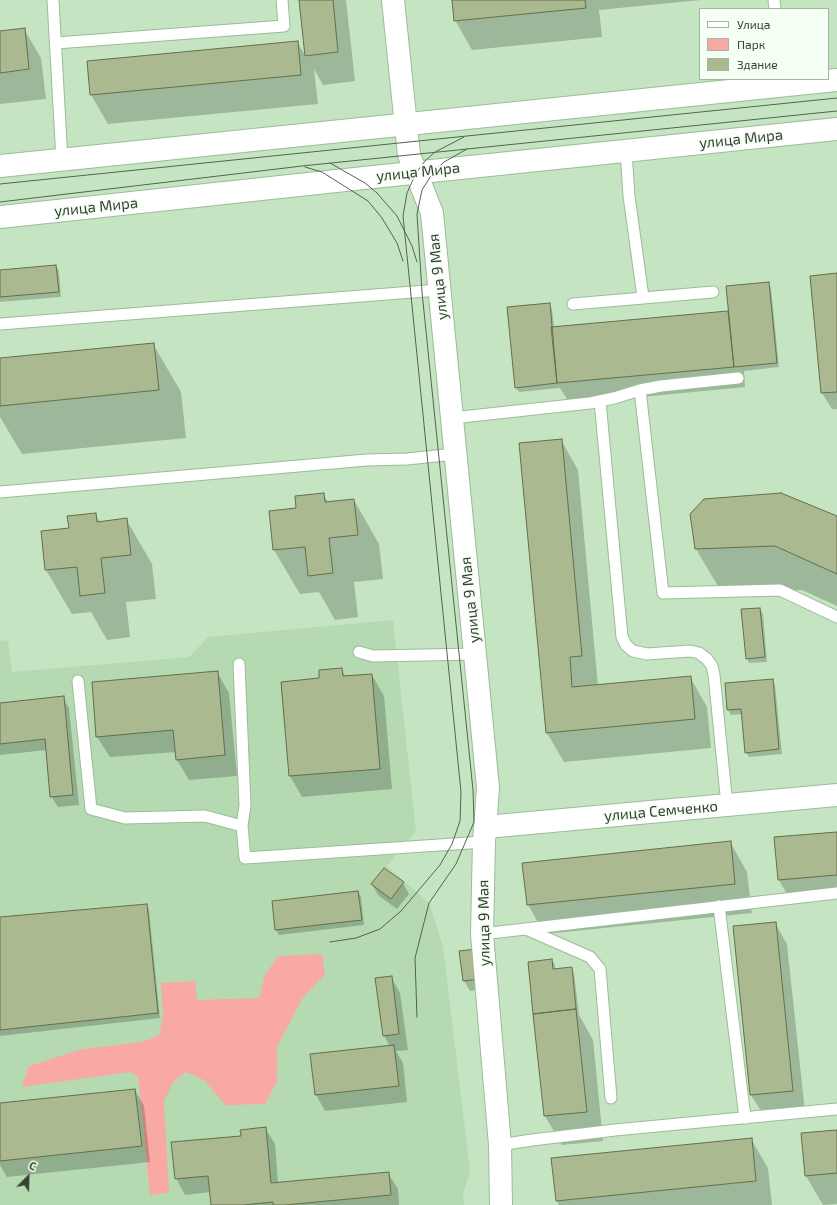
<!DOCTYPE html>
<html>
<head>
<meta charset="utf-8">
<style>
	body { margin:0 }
	#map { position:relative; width:837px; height:1205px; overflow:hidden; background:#c5e5c2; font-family:"Exo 2",sans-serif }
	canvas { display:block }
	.legend { position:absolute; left:699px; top:8px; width:130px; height:72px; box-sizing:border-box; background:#f5fff4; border:1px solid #a8b3a7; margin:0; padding:5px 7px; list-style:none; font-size:12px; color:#344133 }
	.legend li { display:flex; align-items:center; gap:8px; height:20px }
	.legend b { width:20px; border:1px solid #a8b3a7 }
	.north { position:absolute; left:8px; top:1157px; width:40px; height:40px; -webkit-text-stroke:3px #f5fff4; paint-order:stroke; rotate:23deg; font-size:11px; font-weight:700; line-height:16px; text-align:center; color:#344133 }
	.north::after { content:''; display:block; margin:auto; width:14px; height:18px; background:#344133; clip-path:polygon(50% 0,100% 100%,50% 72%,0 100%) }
</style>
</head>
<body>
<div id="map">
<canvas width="837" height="1205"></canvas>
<ul class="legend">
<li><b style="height:5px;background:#fff"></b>Улица</li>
<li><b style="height:11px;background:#f8a9a4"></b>Парк</li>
<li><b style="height:11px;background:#abb991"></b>Здание</li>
</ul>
<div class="north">С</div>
</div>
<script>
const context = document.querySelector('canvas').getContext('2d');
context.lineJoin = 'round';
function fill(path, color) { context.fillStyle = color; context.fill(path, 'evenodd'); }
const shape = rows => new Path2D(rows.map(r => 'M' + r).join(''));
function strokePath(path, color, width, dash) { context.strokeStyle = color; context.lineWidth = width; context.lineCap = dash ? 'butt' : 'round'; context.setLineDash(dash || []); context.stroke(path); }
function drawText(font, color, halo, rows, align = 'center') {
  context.font = font + ' "Exo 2",sans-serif'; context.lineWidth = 4; context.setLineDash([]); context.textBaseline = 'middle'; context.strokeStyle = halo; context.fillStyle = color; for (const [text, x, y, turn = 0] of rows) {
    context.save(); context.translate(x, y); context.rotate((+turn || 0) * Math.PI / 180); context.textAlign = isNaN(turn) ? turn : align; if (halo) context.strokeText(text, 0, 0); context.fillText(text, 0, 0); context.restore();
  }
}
fill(shape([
	[393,620,416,831,387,866,429,903,443,946,470,1171,463,1194,464,1205,0,1205,0,641,8,640,12,672,189,657,208,637]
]), '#b5dab2');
fill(shape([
	[322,954,325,974,302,999,277,1047,277,1082,265,1104,225,1105,204,1080,186,1072,173,1082,164,1101,169,1192,150,1195,138,1076,129,1072,22,1087,29,1066,82,1049,143,1042,159,1035,163,1016,161,983,195,981,197,1000,259,998,265,975,278,956]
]), '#f8a9a4');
fill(shape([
	[300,0,346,0,355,81,323,85,314,69,318,104,108,124,91,95,297,42,307,58],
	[453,0,701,0,599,10,602,37,472,50,455,20],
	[24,29,41,58,46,99,0,104,0,32],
	[56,266,59,271,61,297,0,302,0,271],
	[837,274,837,409,832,409,822,393,811,277],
	[768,283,771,288,779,367,744,371,745,387,570,404,560,388,519,392,516,387,549,304,552,309,554,328,729,311],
	[153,344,181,392,186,438,22,454,0,417,0,359],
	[561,440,578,470,598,686,690,677,707,707,711,748,564,762,547,733],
	[323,494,328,502,354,500,379,544,383,579,354,582,358,617,335,620,319,592,300,594,274,550,270,512,297,509],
	[95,514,100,522,126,519,152,564,156,599,126,602,130,637,107,640,91,612,72,614,46,570,42,532,70,529],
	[837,517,837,606,802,590,722,593,696,549],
	[760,609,763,614,767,662,749,663,747,658],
	[341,669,346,677,372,675,384,696,392,789,302,797,290,776,282,683,320,679],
	[217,672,229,693,237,776,189,780,177,760,176,752,110,757,97,737],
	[772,680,775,685,782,754,749,757,746,752,743,714,731,715,728,710,726,684],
	[63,698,69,708,79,805,58,807,51,796,47,750,0,755,0,704],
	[837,833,837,897,791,901,779,880],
	[730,842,747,872,752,913,545,934,528,905,523,864],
	[403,883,409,894,397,909,378,895,372,884],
	[358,892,361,897,364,925,279,935,276,930],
	[147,905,149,910,160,1018,0,1036,0,918],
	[775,923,787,944,805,1112,764,1116,751,1095,734,927],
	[477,950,486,989,470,991,464,981],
	[552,960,555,965,555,970,571,968,574,973,579,1015,593,1040,603,1141,562,1145,545,1116],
	[391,977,400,993,408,1050,396,1051,403,1063,407,1102,325,1111,316,1095,312,1055,390,1047,384,1035],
	[135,1090,144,1106,150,1162,7,1177,0,1165,0,1104],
	[265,1128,275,1144,278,1183,388,1173,398,1189,399,1205,212,1205,211,1192,185,1195,176,1178,242,1137],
	[837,1131,837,1204,823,1205,806,1176],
	[751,1139,768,1168,772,1205,559,1205,557,1201]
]), '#0003');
const building = shape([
	[299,0,333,0,338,52,305,56,299,0],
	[452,0,585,0,586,8,454,21,452,0],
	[25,28,29,69,0,73,0,31,25,28],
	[298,41,301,75,90,95,87,61,298,41],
	[56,265,59,292,0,297,0,270,56,265],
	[837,273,837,392,821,393,810,276,837,273],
	[769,282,777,363,734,367,726,286,769,282],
	[550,303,557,383,515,388,507,307,550,303],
	[728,311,734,367,557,383,551,327,728,311],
	[154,343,159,390,0,406,0,358,154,343],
	[562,439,582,656,570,657,572,687,691,676,695,719,546,733,519,443,562,439],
	[324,493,325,502,354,499,358,535,329,538,333,573,308,576,305,547,273,550,269,511,296,508,295,496,324,493],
	[781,493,837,516,837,574,775,546,695,549,690,514,704,499,781,493],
	[96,513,97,522,127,518,131,555,101,558,105,593,80,596,77,567,45,570,41,531,69,528,67,516,96,513],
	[760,608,765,657,746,659,741,609,760,608],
	[342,668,343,676,372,674,380,769,289,776,281,682,319,678,319,670,342,668],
	[218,671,225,755,176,760,173,730,96,737,92,682,218,671],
	[773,679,779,749,745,753,741,709,727,710,725,683,773,679],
	[64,696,73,795,50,797,45,739,0,744,0,703,64,696],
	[837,832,837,875,778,880,774,837,837,832],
	[731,841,735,884,527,905,522,863,731,841],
	[384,868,404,882,391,899,371,884,384,868],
	[358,891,362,920,275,930,272,901,358,891],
	[147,904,158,1013,0,1030,0,917,147,904],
	[776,922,793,1091,750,1095,733,926,776,922],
	[477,949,481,979,463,981,459,951,477,949],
	[552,959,553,969,572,967,576,1009,533,1014,528,962,552,959],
	[392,976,399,1034,383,1036,375,978,392,976],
	[576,1009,587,1112,544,1116,533,1014,576,1009],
	[394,1045,399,1086,315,1095,310,1054,394,1045],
	[135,1089,142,1146,0,1161,0,1103,135,1089],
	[266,1127,271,1183,389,1172,391,1195,285,1205,273,1205,273,1202,243,1205,211,1205,208,1176,175,1179,171,1142,241,1136,240,1130,266,1127],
	[837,1130,837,1173,805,1176,801,1133,837,1130],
	[752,1138,756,1181,556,1201,551,1158,752,1138]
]);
fill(building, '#abb991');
strokePath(building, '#636f4a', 1);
const lane = shape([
	[53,0,62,160],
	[774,0,775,9],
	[56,43,284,26,282,0],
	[626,151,629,196,643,297],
	[573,304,713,292],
	[0,324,439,290],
	[640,390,661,386,738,378],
	[600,401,622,637,626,645,633,651,647,654,690,651,699,653,707,659,712,666,714,675,727,805],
	[452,418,590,403,614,398,640,390,663,593,780,590,837,617],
	[0,492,367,460,407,459,455,454],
	[359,652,373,656,475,654],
	[239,664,245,805,242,826],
	[78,681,91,809,125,818,205,816,242,826,245,858,484,842],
	[719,906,745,1118],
	[526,929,590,957,600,969,611,1098],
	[482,934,837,893],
	[500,1145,532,1140,615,1130,837,1109]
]);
const street = shape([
	[393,0,409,155,432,213,488,788,484,842,482,934,500,1145,501,1205],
	[486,827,837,795]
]);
const secondary = shape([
	[0,166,837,80],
	[0,217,364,178,837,129]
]);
strokePath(lane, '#9cbb9a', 13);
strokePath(street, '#9cbb9a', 24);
strokePath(secondary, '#9cbb9a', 24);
strokePath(lane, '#fff', 11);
strokePath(street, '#fff', 22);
strokePath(secondary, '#fff', 22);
strokePath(shape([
	[330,163,365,183,377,193,397,216,412,246,417,262],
	[305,167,322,172,368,201,382,218,397,243,403,261],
	[0,184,837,98],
	[0,202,302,166,837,111],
	[330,942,356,938,380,929,401,911,440,865,452,844,460,821,461,792,403,216,407,193,416,173,425,161,435,152,464,137],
	[417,1017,415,958,429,903,456,864,474,822,473,790,422,292,417,214,422,190,434,171,444,162,467,149]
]), '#526351', 1);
drawText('15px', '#344133', '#f5fff4', [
	["улица Мира",741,139,-6],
	["улица Мира",418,172,-6],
	["улица Мира",96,207,-6],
	["улица 9 Мая",438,277,-96],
	["улица 9 Мая",470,600,-96],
	["улица Семченко",661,811,-5],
	["улица 9 Мая",484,923,-91]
]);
</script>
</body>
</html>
